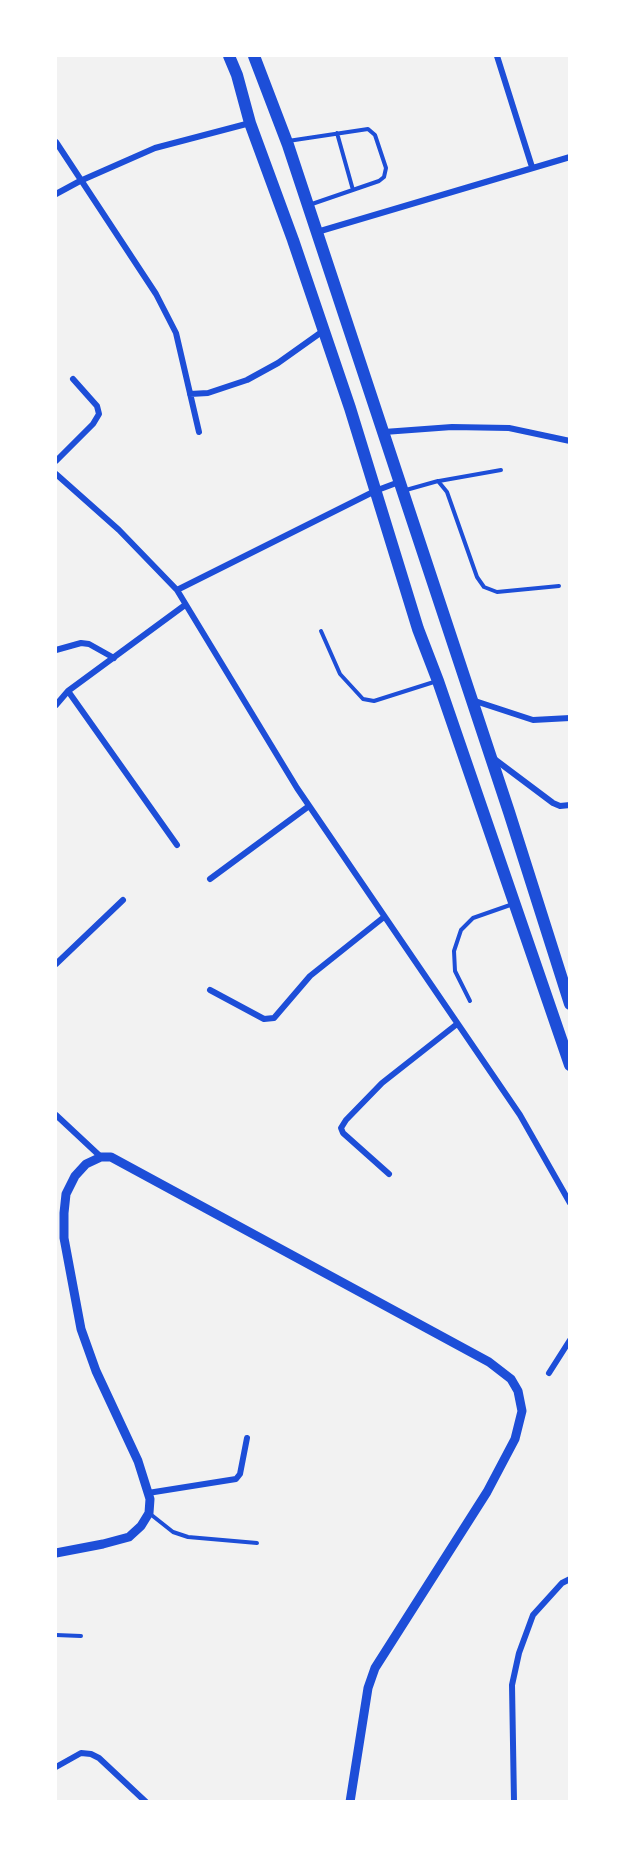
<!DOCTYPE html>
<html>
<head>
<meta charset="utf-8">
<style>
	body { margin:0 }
	#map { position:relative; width:625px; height:1857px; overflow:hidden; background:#f2f2f2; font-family:Helvetica,sans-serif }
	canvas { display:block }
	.frame { position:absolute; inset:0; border:57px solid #fff; pointer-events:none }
</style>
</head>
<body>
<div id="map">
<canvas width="625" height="1857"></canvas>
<div class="frame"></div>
</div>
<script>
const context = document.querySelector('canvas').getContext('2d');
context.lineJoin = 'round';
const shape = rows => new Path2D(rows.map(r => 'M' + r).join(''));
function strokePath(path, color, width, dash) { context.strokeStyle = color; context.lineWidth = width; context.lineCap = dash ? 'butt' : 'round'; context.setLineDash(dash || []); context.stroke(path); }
strokePath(shape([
	[337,133,353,190],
	[288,141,368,129,375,135,386,168,384,177,379,181,309,205],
	[439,481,501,470],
	[406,490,438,481,447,492,477,577,484,587,497,592,559,586],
	[321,631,340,674,363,699,374,701,437,681],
	[470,1001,455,971,454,951,461,930,473,918,513,904],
	[149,1513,173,1532,188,1537,257,1543],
	[56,1635,81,1636]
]), '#1d4ed8', 4);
strokePath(shape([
	[497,56,532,167],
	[56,142,156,294,176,333,199,432],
	[56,194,80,181,155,148,250,123],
	[317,232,570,157],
	[190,394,208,393,247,380,278,363,323,331],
	[384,432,452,427,509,428,570,441],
	[56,461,93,424,99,414,97,406,73,379],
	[56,474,119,530,177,590,297,788,520,1115,570,1203],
	[177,590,375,491,399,482],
	[56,650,81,643,89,644,114,658],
	[68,691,177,845],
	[472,700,533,720,570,718],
	[56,705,68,691,185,605],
	[493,758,553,803,560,806,570,805],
	[210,879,309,806],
	[56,964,123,900],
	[210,990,264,1019,274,1018,310,976,384,917],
	[56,1115,101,1157],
	[389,1174,343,1133,341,1128,346,1120,382,1083,457,1024],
	[549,1373,570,1340],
	[148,1493,236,1479,240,1474,247,1438],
	[56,1767,81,1753,91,1754,99,1758,146,1802],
	[514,1802,512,1685,519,1653,533,1615,562,1583,570,1579]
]), '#1d4ed8', 6);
strokePath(shape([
	[56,1553,103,1544,129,1537,141,1526,149,1513,150,1499,138,1461,96,1371,81,1329,64,1238,64,1213,66,1194,75,1176,86,1164,101,1157,111,1157,489,1362,511,1379,518,1391,522,1411,515,1439,487,1492,375,1668,368,1688,350,1802]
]), '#1d4ed8', 9);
strokePath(shape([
	[229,56,237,75,250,123,293,240,350,408,418,629,438,681,570,1065],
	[254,56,288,145,509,812,570,1004]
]), '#1d4ed8', 12);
</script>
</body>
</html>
